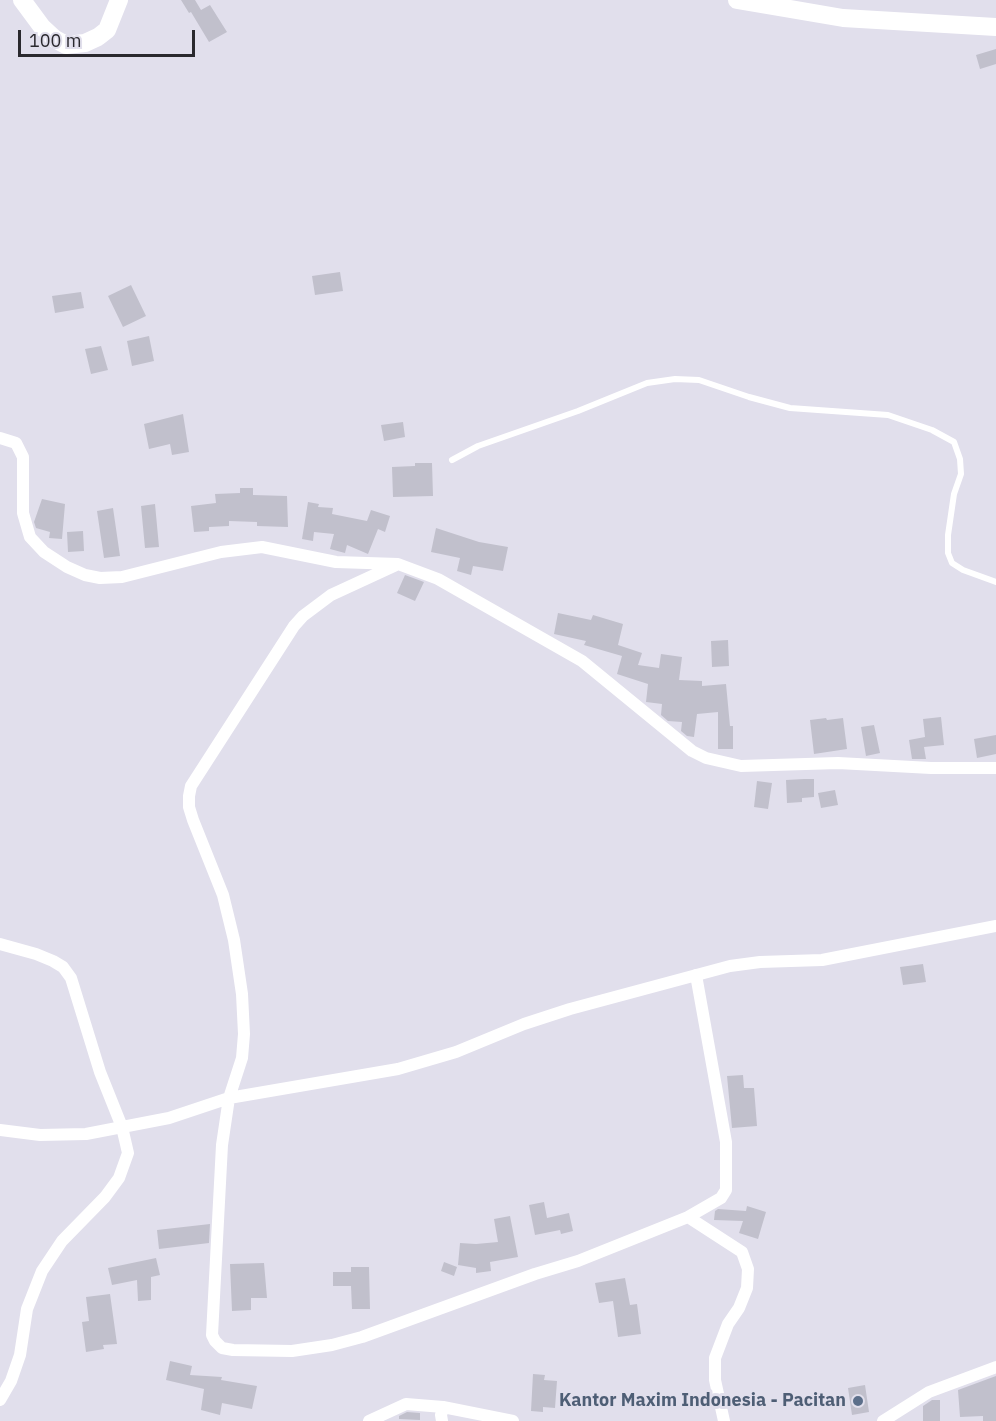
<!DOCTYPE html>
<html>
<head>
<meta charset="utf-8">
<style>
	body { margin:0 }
	#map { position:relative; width:996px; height:1421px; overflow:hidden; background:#e1dfec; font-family:"IBM Plex Sans",sans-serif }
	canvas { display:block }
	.scale { position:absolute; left:18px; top:30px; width:177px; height:27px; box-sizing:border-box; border:3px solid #2a292e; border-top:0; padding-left:8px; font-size:18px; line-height:21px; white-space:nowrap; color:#2a292e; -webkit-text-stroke:4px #e1dfec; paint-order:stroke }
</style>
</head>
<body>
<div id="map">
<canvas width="996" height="1421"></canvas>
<div class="scale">100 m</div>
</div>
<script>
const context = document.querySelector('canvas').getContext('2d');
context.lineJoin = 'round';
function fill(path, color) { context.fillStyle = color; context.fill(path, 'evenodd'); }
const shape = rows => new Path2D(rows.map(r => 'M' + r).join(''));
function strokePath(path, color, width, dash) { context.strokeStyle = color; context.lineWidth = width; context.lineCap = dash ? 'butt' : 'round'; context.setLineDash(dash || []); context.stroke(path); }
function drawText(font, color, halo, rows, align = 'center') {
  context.font = font + ' "IBM Plex Sans",sans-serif'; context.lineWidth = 6; context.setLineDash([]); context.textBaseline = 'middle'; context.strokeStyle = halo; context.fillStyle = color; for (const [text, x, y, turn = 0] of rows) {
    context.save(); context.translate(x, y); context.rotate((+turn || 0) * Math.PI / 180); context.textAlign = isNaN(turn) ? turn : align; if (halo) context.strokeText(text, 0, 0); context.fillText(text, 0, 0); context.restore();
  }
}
fill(shape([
	[181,0,195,0,201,10,210,5,227,32,209,42,191,12,189,13],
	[996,49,996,64,980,69,976,55],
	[340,272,343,291,315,295,312,276],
	[131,285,146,316,123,327,108,296],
	[81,292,84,308,55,313,52,296],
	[149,336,154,361,132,366,127,341],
	[101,346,108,370,91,374,85,349],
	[183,414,189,452,172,455,170,444,149,449,144,424],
	[403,422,405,437,384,441,381,425],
	[415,463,432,463,433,496,393,497,392,467,415,466],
	[240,488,253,488,253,495,287,496,288,527,257,526,257,522,229,521,229,526,209,527,209,531,194,532,191,506,216,503,215,494,240,493],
	[42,499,65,504,62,539,49,538,50,532,36,528,34,522],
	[308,502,319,504,318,507,333,508,332,514,367,521,371,510,390,516,385,532,378,529,368,554,347,545,345,553,330,549,334,534,314,532,313,541,302,539],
	[155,504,159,547,145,548,141,506],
	[113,508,120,556,104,558,97,511],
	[436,528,479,542,508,547,503,571,473,566,471,575,457,571,460,558,431,552],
	[83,531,84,551,68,552,67,532],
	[405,575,424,582,415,601,397,593],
	[558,613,591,620,593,615,623,624,618,645,642,653,638,665,659,668,661,654,682,657,679,680,702,681,702,686,726,684,730,726,733,726,733,749,718,749,718,712,697,714,694,737,687,736,681,731,682,722,668,721,661,715,662,704,646,702,648,684,617,674,622,656,584,645,586,641,554,634],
	[728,640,729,666,712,667,711,641],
	[941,717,944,745,924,747,926,759,912,759,909,740,925,737,923,719],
	[826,718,827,720,843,718,847,749,814,754,810,720],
	[874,725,880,753,866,756,861,727],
	[996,735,996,754,977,758,974,739],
	[804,779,814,779,814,797,802,798,802,802,787,803,786,780],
	[757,781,772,783,768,809,754,807],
	[835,790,838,805,821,808,818,793],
	[923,964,926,982,903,985,900,967],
	[743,1075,744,1088,754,1088,757,1126,732,1128,727,1076],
	[544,1202,547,1218,569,1213,573,1231,561,1234,560,1230,535,1235,529,1205],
	[747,1206,766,1212,758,1239,739,1233,743,1221,714,1220,715,1211,718,1209,746,1211],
	[510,1216,518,1257,490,1262,491,1271,476,1273,476,1268,458,1265,460,1243,476,1244,498,1242,494,1219],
	[210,1224,209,1243,159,1249,157,1230],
	[156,1258,160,1275,151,1277,151,1300,138,1301,137,1280,112,1285,108,1268],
	[444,1262,457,1267,454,1276,441,1271],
	[264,1263,267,1298,251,1298,251,1310,232,1311,230,1264],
	[351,1267,369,1267,370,1309,352,1309,351,1286,333,1286,333,1272,351,1272],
	[625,1278,630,1305,637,1304,641,1334,618,1337,613,1301,599,1303,595,1283],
	[110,1294,117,1344,103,1345,104,1349,86,1352,82,1322,89,1321,86,1297],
	[170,1361,192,1366,190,1375,222,1377,221,1380,257,1386,252,1409,222,1403,220,1415,201,1410,204,1389,166,1380],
	[533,1374,545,1375,544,1380,557,1381,555,1408,543,1407,543,1412,531,1411],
	[996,1376,996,1421,983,1421,983,1416,960,1417,958,1390],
	[865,1385,869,1412,852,1415,848,1388],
	[932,1400,940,1400,940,1421,923,1421,923,1406],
	[407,1412,420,1413,420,1420,399,1419,399,1416]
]), '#c1c0cc');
strokePath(shape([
	[452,460,478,446,578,411,647,383,675,379,699,380,749,397,790,408,888,415,932,430,954,442,960,459,961,474,954,494,948,535,948,553,952,563,963,570,996,582]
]), '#fff', 6);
strokePath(shape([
	[0,438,16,443,23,457,23,513,30,537,44,552,67,567,85,575,100,578,122,577,221,552,262,547,336,562,398,564,438,579,582,661,692,751,706,758,741,766,838,763,931,768,996,768],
	[0,944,36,954,53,961,63,967,71,978,100,1072,122,1127,128,1153,119,1178,105,1197,62,1241,42,1271,27,1309,20,1355,11,1381,0,1400],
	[696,975,726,1142,726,1190,721,1198,688,1217,578,1261,535,1274,362,1337,332,1345,292,1351,233,1350,222,1348,215,1341,212,1335,222,1145,229,1098,398,1069,456,1052,524,1024,570,1009,730,966,760,962,822,960,996,926],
	[0,1130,40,1135,86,1134,169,1118,229,1098,242,1058,244,1034,242,994,234,940,223,895,193,820,189,807,189,796,191,786,294,626,303,616,331,595,396,565],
	[688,1217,742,1252,748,1269,747,1288,739,1308,728,1324,715,1358,715,1380,724,1421],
	[369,1421,406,1404,443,1407,513,1421],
	[442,1421,441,1415,443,1407],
	[883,1421,929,1392,996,1367]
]), '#fff', 12);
strokePath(shape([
	[22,0,42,27,55,39,66,45,85,43,98,37,107,30,119,0],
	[737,0,843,18,996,27]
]), '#fff', 18);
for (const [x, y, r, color] of [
	[858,1401,6,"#5c6f8a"]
]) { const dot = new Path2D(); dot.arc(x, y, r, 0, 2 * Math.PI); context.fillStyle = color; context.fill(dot); strokePath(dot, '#e1dfec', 2); }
drawText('bold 18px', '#4e5e75', '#e1dfec', [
	["Kantor Maxim Indonesia - Pacitan",846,1401]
], 'right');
</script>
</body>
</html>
